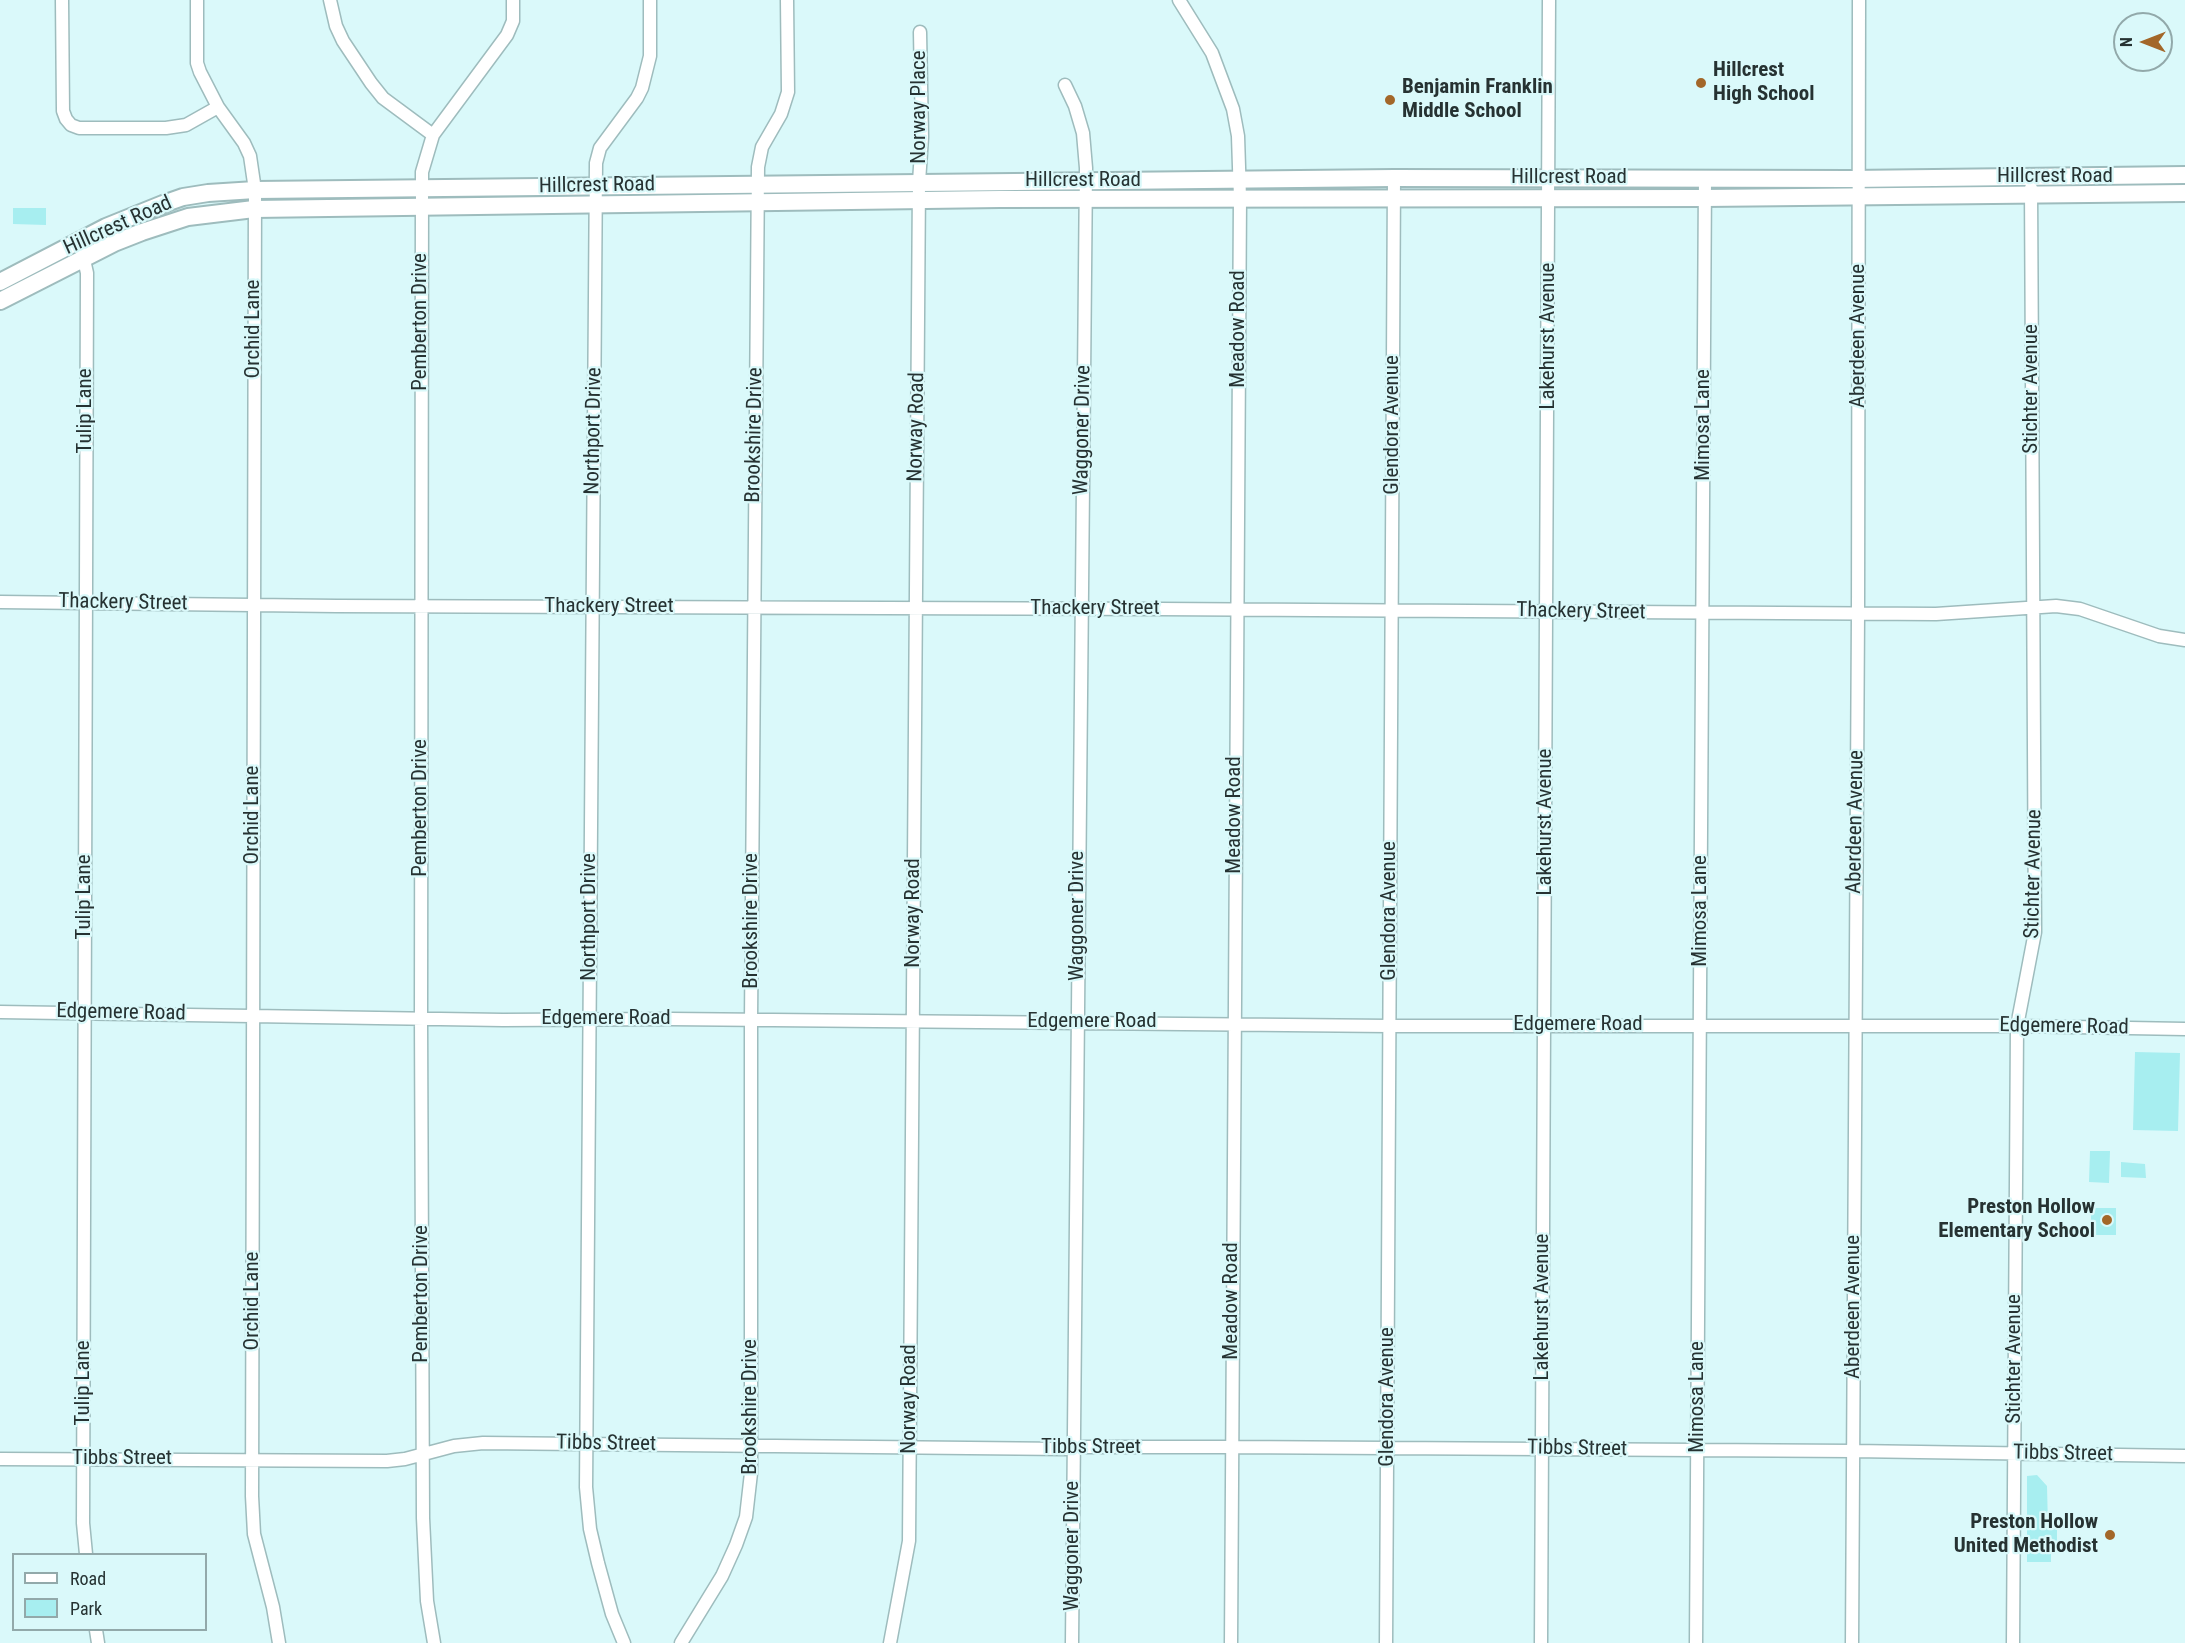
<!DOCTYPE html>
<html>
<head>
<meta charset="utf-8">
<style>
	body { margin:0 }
	#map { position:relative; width:2185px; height:1643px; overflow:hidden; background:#daf9fa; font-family:"Roboto Condensed",sans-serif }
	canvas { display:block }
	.legend { position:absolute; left:12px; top:1553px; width:195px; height:78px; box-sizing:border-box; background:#daf9fa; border:2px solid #92a9aa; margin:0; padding:8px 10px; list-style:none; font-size:18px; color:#263232 }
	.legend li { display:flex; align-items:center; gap:12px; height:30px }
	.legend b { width:30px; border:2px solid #92a9aa }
	.north { position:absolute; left:2113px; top:12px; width:60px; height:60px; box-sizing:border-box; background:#daf9fa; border:2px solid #92a9aa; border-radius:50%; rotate:270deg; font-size:16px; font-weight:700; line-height:24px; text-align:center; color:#263232 }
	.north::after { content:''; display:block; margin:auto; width:21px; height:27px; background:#a36729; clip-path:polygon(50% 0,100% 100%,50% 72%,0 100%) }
</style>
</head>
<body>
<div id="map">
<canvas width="2185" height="1643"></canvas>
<ul class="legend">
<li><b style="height:8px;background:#fff"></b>Road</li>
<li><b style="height:16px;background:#a7eef0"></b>Park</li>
</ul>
<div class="north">N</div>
</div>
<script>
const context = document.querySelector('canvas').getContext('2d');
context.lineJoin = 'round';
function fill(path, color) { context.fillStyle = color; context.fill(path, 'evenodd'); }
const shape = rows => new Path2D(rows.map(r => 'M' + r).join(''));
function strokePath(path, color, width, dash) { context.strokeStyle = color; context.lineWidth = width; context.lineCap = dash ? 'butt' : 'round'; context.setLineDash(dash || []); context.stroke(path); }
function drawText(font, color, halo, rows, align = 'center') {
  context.font = font + ' "Roboto Condensed",sans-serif'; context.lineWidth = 4.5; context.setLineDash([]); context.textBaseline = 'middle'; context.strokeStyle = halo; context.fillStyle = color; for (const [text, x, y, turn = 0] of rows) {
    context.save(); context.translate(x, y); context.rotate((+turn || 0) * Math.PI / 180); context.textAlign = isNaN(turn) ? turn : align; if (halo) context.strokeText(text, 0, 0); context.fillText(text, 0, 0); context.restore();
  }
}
fill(shape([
	[13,208,46,208,46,225,13,224],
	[2135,1052,2180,1053,2178,1131,2133,1130],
	[2090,1151,2110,1151,2109,1183,2089,1182],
	[2121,1162,2145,1164,2146,1178,2121,1177],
	[2091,1208,2116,1208,2116,1235,2091,1235],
	[2037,1475,2047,1486,2048,1526,2057,1527,2057,1551,2051,1551,2051,1562,2027,1562,2027,1476]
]), '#a7eef0');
const minor = shape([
	[62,0,63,111,66,119,71,125,79,128,166,128,186,125,218,107],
	[197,0,197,63,200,72,218,107,244,143,250,156,255,190,252,1496,254,1534,273,1607,279,1643],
	[330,0,336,26,343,41,371,83,383,98,433,135],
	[1179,0,1212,53,1233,109,1238,136,1240,198,1231,1643],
	[1065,85,1075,106,1083,133,1086,168,1072,1643],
	[82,251,87,273,83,1523,86,1554],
	[0,602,337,606,1159,609,1936,614,2056,606,2080,609,2159,636,2185,640],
	[0,1012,503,1020,670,1019,1389,1026,2017,1026,2185,1029],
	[0,1459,387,1461,405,1459,454,1446,483,1443,1066,1449,1080,1447,1231,1447,1853,1451,2185,1456],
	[96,1630,98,1643],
	[434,1643,427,1601,423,1518,421,1018,422,172,433,135,507,35,513,21,513,0],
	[624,1643,612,1614,598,1563,590,1529,586,1487,596,163,600,148,637,98,642,88,650,56,650,0],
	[681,1643,722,1576,736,1545,746,1517,751,1473,751,1020,758,167,762,147,781,114,788,92,787,0],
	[890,1643,909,1541,919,182,922,137,920,32],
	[1386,1643,1394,178],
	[1541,1643,1549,0],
	[1696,1643,1705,178],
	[1852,1643,1858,613,1859,0],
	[2013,1643,2017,1026,2035,932,2031,188]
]);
const major = shape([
	[0,282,106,227,163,204,183,197,208,193,255,190,1394,178,1850,179,2185,175],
	[0,301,114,243,142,232,188,217,254,209,1000,199,1705,198,2185,193]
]);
strokePath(minor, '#9ebcbd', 15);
strokePath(major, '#9ebcbd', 20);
strokePath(minor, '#fff', 12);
strokePath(major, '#fff', 16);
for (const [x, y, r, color] of [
	[1701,83,6,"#a36729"],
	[1390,100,6,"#a36729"],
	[2107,1220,6,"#a36729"],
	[2110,1535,6,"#a36729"]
]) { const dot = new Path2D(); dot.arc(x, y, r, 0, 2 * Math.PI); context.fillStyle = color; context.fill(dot); strokePath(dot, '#daf9fa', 2); }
drawText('bold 21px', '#263232', '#daf9fa', [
	["Hillcrest",1713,71],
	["High School",1713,95],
	["Benjamin Franklin",1402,88],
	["Middle School",1402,112],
	["Preston Hollow",2095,1208,"right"],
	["Elementary School",2095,1232,"right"],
	["Preston Hollow",2098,1523,"right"],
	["United Methodist",2098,1547,"right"]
], 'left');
drawText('21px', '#263232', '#daf9fa', [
	["Norway Place",920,107,-90],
	["Hillcrest Road",2055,177],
	["Hillcrest Road",1569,178],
	["Hillcrest Road",1083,181],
	["Hillcrest Road",597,186,-1],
	["Hillcrest Road",118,226,-24],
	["Pemberton Drive",421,322,-90],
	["Orchid Lane",254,329,-90],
	["Meadow Road",1239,329,-90],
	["Lakehurst Avenue",1549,336,-90],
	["Aberdeen Avenue",1859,336,-90],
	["Stichter Avenue",2032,389,-90],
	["Tulip Lane",86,411,-90],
	["Glendora Avenue",1393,425,-90],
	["Mimosa Lane",1704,425,-90],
	["Norway Road",917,427,-89],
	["Waggoner Drive",1083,430,-89],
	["Northport Drive",594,431,-89],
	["Brookshire Drive",755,435,-89],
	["Thackery Street",123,603,1],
	["Thackery Street",609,607],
	["Thackery Street",1095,609],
	["Thackery Street",1581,612,1],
	["Pemberton Drive",421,808,-90],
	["Orchid Lane",253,815,-90],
	["Meadow Road",1235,815,-90],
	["Lakehurst Avenue",1546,822,-90],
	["Aberdeen Avenue",1856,822,-89],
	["Stichter Avenue",2034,874,-89],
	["Tulip Lane",85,897,-90],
	["Glendora Avenue",1390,911,-90],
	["Mimosa Lane",1701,911,-90],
	["Norway Road",914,913,-90],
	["Waggoner Drive",1078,916,-90],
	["Northport Drive",590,917,-90],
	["Brookshire Drive",752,921,-90],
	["Edgemere Road",121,1013,1],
	["Edgemere Road",606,1019],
	["Edgemere Road",1092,1022],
	["Edgemere Road",1578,1025],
	["Edgemere Road",2064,1027,1],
	["Pemberton Drive",422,1294,-90],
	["Orchid Lane",253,1301,-90],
	["Meadow Road",1232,1301,-90],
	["Lakehurst Avenue",1543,1307,-90],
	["Aberdeen Avenue",1854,1307,-90],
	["Stichter Avenue",2015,1359,-90],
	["Tulip Lane",84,1383,-90],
	["Glendora Avenue",1388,1397,-90],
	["Mimosa Lane",1698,1397,-90],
	["Norway Road",910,1399,-90],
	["Brookshire Drive",751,1407,-90],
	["Tibbs Street",606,1444,1],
	["Tibbs Street",1091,1448],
	["Tibbs Street",1577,1449,1],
	["Tibbs Street",2063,1454,1],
	["Tibbs Street",122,1459],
	["Waggoner Drive",1073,1546,-90]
]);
</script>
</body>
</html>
